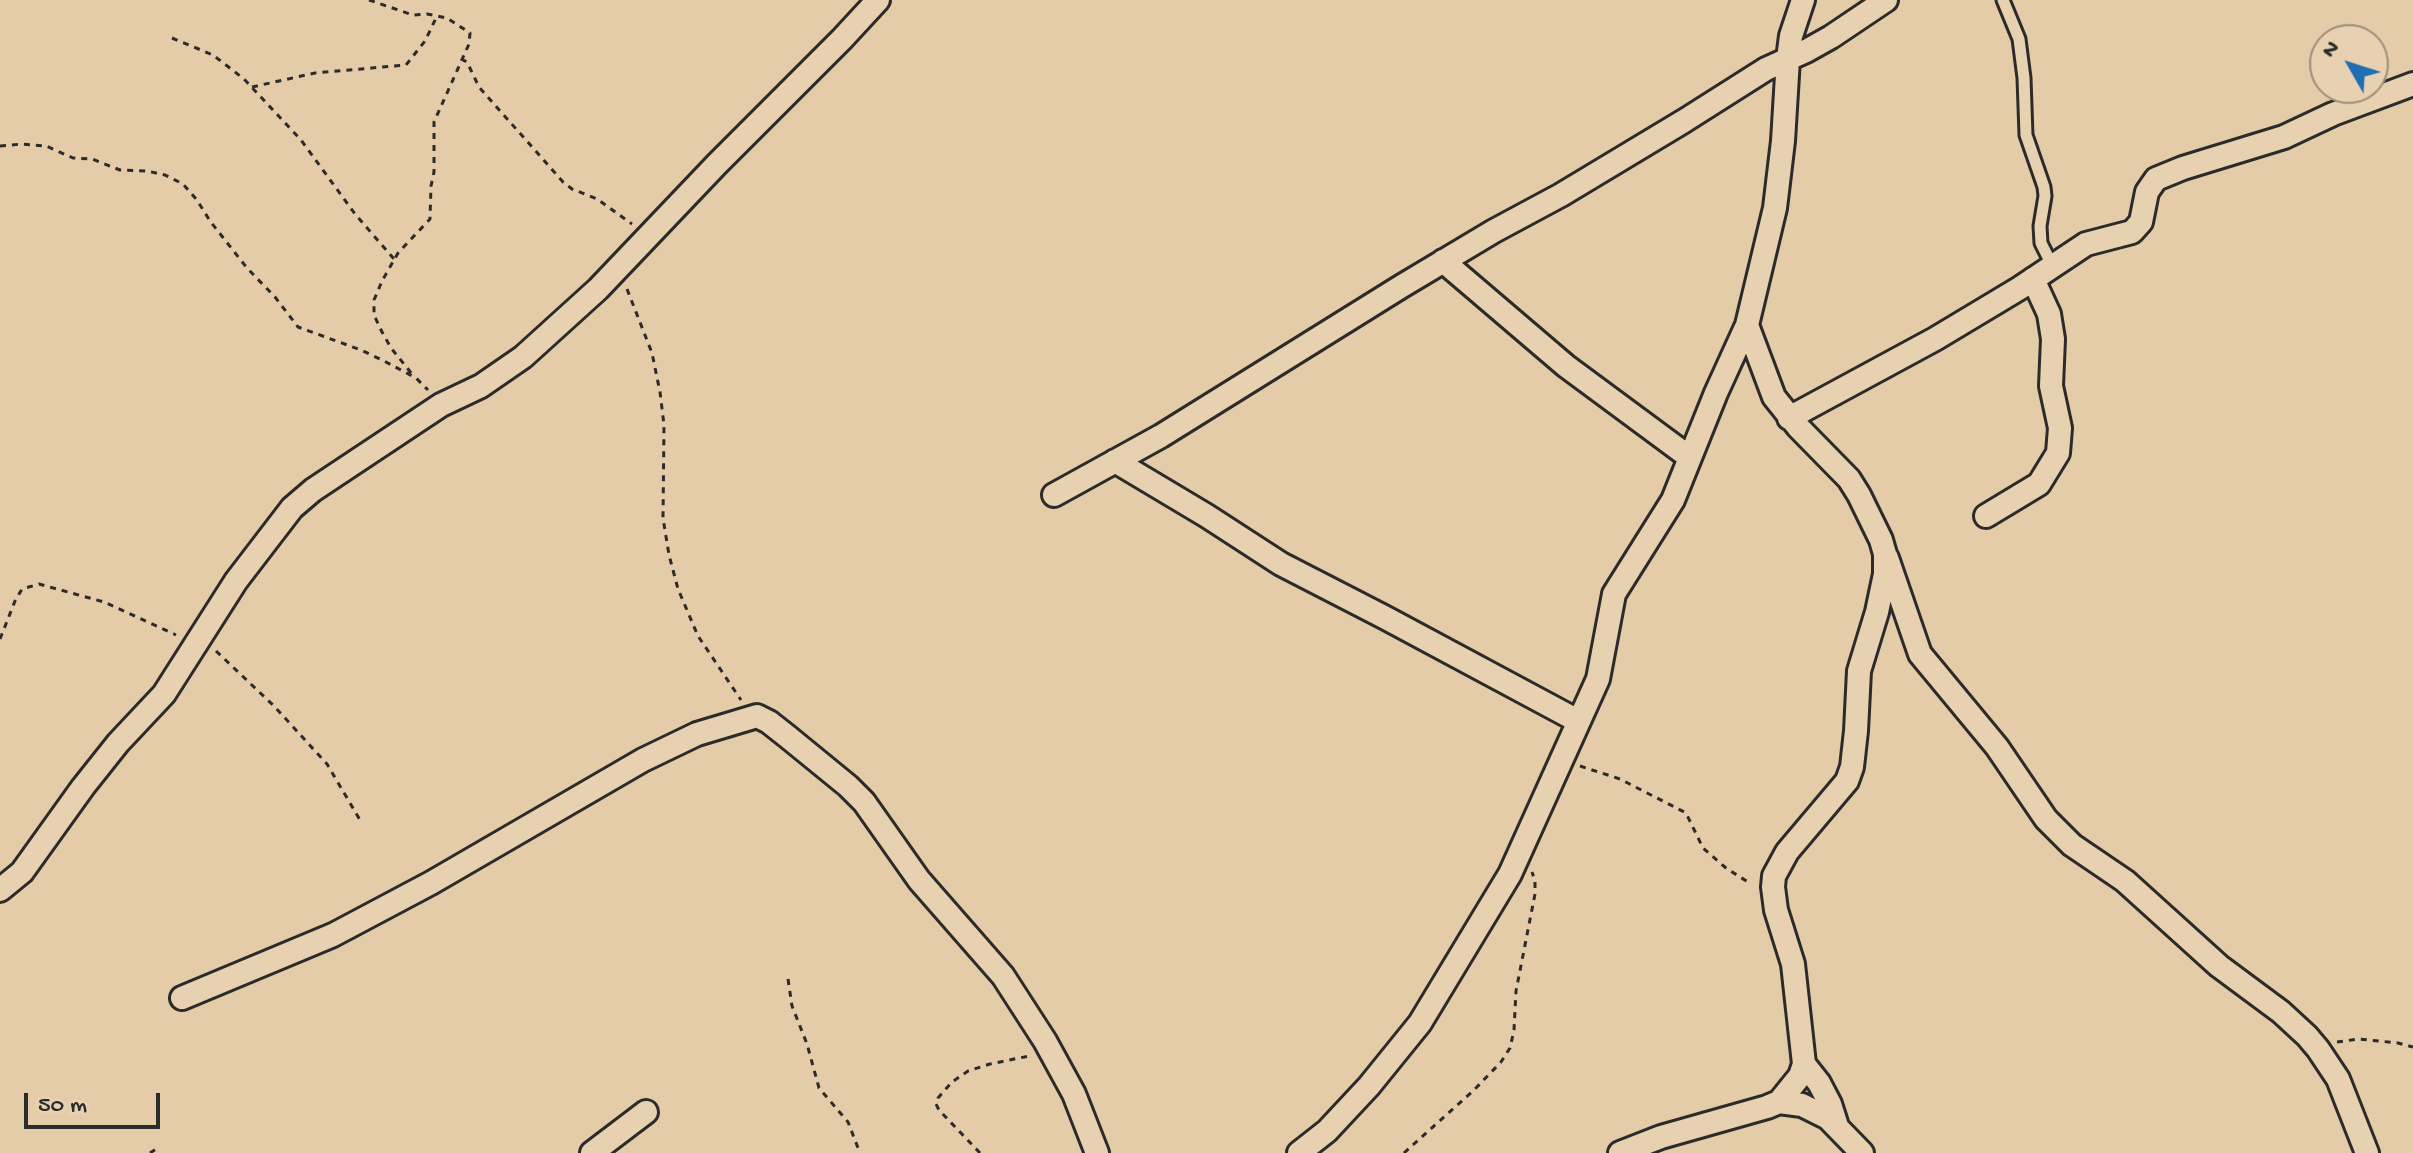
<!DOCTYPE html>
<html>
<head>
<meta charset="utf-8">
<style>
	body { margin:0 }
	#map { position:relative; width:2413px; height:1153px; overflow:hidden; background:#e5cca9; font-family:"Gochi Hand",sans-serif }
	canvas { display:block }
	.north { position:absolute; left:2309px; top:24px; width:80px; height:80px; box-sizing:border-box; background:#e7d1b0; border:2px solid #9c8f7b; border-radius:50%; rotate:309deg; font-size:22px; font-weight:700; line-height:32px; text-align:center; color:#2b2b2b }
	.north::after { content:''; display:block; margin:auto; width:28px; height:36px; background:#1f6fb2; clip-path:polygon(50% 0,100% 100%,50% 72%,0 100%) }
	.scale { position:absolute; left:24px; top:1093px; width:136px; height:36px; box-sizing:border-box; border:4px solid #2b2b2b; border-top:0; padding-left:10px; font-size:24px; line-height:28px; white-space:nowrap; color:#2b2b2b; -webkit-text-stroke:6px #e7d1b0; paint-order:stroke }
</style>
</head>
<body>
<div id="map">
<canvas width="2413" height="1153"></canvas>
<div class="north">N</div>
<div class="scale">50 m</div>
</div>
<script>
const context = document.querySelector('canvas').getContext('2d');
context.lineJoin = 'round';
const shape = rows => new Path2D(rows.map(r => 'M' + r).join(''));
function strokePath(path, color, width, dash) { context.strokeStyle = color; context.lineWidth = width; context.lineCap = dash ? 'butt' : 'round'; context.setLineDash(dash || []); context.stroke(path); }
const lane = shape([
	[2003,0,2019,39,2024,78,2026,135,2044,187,2045,196,2040,226,2041,243,2052,265]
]);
const street = shape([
	[1443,261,1566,366,1689,457],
	[1789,418,1935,339,2020,288,2086,244,2132,232,2141,222,2147,192,2156,179,2183,168,2284,137,2333,114,2413,84],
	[1115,461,1207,516,1281,564,1384,617,1578,721],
	[1054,495,1161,436,1402,286,1494,231,1561,195,1684,121,1766,69,1806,51,1831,37,1886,0],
	[1986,516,2039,484,2058,453,2060,428,2051,386,2053,339,2049,314,2033,279],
	[1887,558,1920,654,1997,747,2046,819,2072,845,2125,881,2219,966,2281,1012,2307,1036,2318,1049,2338,1079,2367,1153],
	[0,890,22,872,83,787,118,743,164,694,236,581,292,508,313,490,441,405,481,386,523,357,598,289,717,164,842,39,878,0],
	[182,998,333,935,431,883,643,760,697,734,757,716,769,722,788,737,848,786,864,802,919,880,1003,976,1045,1041,1074,1094,1097,1153],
	[1804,1064,1819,1083,1830,1104,1837,1126],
	[1779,1102,1802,1105,1828,1118,1862,1153],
	[592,1153,646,1112],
	[1299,1153,1327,1131,1369,1086,1420,1023,1510,874,1598,679,1614,594,1673,500,1716,393,1747,325,1775,208,1783,141,1788,59,1791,36,1803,0],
	[1620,1153,1661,1137,1767,1107,1779,1102,1800,1076,1804,1064,1793,964,1776,910,1773,887,1774,876,1787,852,1847,781,1852,767,1856,731,1859,671,1877,612,1885,574,1885,554,1881,540,1859,495,1849,479,1798,427,1774,397,1747,325]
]);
strokePath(lane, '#2b2b2b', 17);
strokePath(street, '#2b2b2b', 28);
strokePath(shape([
	[369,0,413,15,427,14,447,18,470,33,469,44,434,122,434,172,431,186,430,219,398,253,382,281,374,300,374,315,382,332,391,348,412,374],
	[172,38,213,55,244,79,301,140,355,214,394,259],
	[461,59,467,62,479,87,563,182,572,189,597,199,632,224],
	[252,87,315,73,406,65,425,41,437,16],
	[0,146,22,144,46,146,73,158,92,159,120,170,147,171,165,175,183,184,197,200,210,221,247,268,275,297,298,327,361,350,384,361,416,378,428,390],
	[627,289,652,353,660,392,664,425,663,518,669,555,678,589,698,636,741,700],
	[0,639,15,601,22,589,39,584,104,602,176,635],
	[216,651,274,706,327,764,360,820],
	[1580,766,1620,779,1686,813,1703,848,1726,868,1751,884],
	[788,979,792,1006,807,1044,819,1088,848,1122,860,1153],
	[2337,1042,2359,1039,2398,1043,2413,1047],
	[150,1153,156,1149],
	[980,1153,939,1110,936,1104,938,1098,952,1082,968,1071,990,1064,1029,1056],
	[1404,1153,1474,1090,1501,1062,1510,1048,1514,1030,1516,991,1535,894,1535,881,1532,872]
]), '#2b2b2b', 3, [6, 6]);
strokePath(lane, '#e7d1b0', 11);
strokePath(street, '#e7d1b0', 22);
</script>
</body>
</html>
